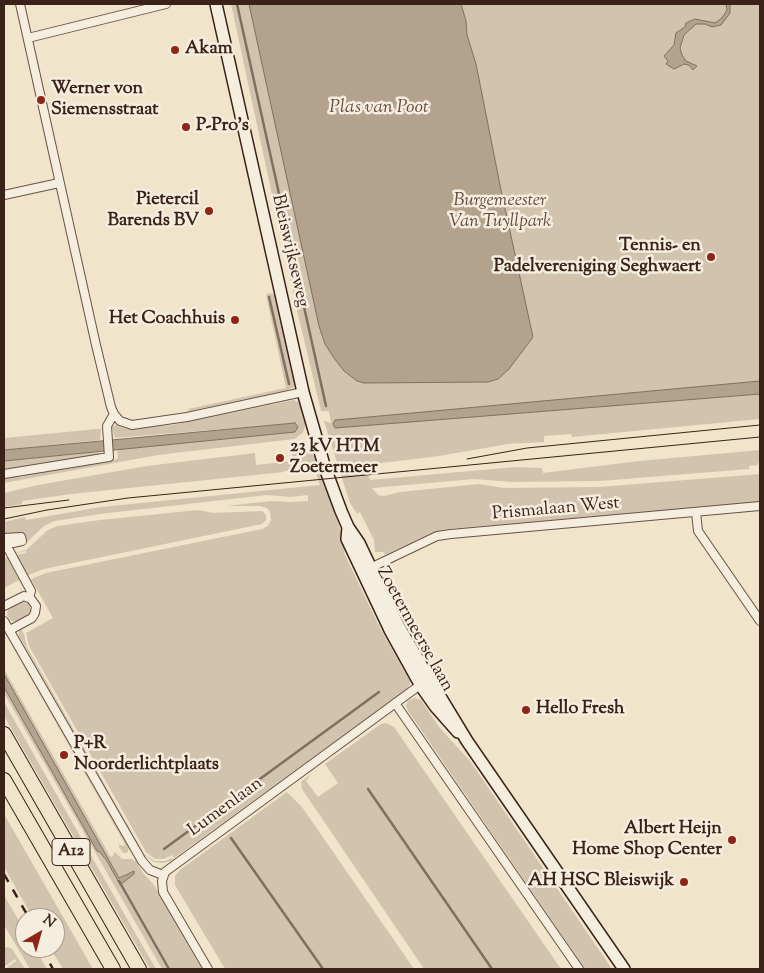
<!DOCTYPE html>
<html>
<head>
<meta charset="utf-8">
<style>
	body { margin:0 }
	#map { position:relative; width:764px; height:973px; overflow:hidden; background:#f0e4cb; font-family:"Sorts Mill Goudy",serif }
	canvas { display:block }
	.frame { position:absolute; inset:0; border:5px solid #3a2218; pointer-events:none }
	.north { position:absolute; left:15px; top:908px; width:50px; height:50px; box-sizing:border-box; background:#f5eddd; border:1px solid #aa9c8e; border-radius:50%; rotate:38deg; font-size:14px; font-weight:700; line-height:20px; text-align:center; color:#3a2218 }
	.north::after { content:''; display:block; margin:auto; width:18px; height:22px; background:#8f2418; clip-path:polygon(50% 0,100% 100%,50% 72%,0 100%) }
</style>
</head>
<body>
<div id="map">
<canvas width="764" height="973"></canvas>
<div class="frame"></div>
<div class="north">N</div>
</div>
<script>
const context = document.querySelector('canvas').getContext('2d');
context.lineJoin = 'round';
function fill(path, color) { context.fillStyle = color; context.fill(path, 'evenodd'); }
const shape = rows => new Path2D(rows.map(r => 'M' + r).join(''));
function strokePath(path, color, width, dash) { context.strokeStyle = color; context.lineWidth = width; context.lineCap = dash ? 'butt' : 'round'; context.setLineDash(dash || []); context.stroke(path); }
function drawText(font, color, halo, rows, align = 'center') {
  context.font = font + ' "Sorts Mill Goudy",serif'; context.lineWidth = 5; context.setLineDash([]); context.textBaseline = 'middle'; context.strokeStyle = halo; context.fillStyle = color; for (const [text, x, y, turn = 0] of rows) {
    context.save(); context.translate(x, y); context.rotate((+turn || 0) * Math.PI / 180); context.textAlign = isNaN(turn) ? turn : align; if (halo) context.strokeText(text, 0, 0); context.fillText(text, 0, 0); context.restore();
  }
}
fill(shape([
	[231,4,760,4,760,388,676,400,760,394,760,419,572,437,571,434,544,436,544,442,508,444,439,456,365,465,370,480,516,467,542,468,543,473,639,461,760,450,760,461,757,465,749,466,749,469,600,481,512,482,474,479,372,488,378,495,384,496,400,492,479,484,504,488,599,487,760,474,760,502,449,529,432,533,385,555,384,552,375,552,374,540,360,512,357,514,350,503,341,475,324,421,331,423,329,411,321,411,296,306],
	[269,293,276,295,295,384,294,387,287,390,189,411,188,409,286,388,266,295],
	[294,400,300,403,306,423,303,433,294,439,158,455,4,483,4,478,6,479,7,477,14,476,22,477,25,475,117,459,118,458,117,449,295,432,297,430,295,423,115,438,112,427,116,425,126,429,133,429,172,425],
	[97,429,101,429,100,440,4,450,4,438],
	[302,450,310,452,316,458,345,543,344,553,381,630,410,681,410,684,405,691,174,858,172,855,164,859,155,859,146,852,29,646,26,633,53,618,31,579,46,573,262,529,268,526,271,520,270,512,267,508,260,506,227,506,271,501,291,502,308,501,308,495,291,497,266,495,100,514,55,521,44,526,26,543,4,550,4,544,24,539,23,533,11,536,4,535,4,522,25,517,26,520,101,507,320,485,315,470,284,471,284,472,71,494,22,501,22,504,4,507,4,493,38,485,147,466,255,453,256,465,293,461,292,454,303,454],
	[99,452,99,455,14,470,13,468,12,470,8,468,4,469,4,461],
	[198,510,213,513,262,511,266,515,266,520,262,524,44,569,26,576,15,555,26,553,26,551,4,556,26,550,48,530,57,526,100,520],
	[9,556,21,579,4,588,4,558],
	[22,601,29,603,31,612,27,616,18,621,11,621,7,615,8,608],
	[4,629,129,848,127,853,123,853,119,847,119,845,124,846,125,844,6,635,4,634],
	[21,629,24,634,27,647,144,854,155,861,165,861,172,858,173,859,171,861,163,863,154,862,143,854,19,636,19,632],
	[4,669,110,856,112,857,115,852,122,859,131,859,136,861,143,873,154,885,202,969,162,969,4,693,4,687,97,850,100,852,107,861,119,885,132,871,119,878,4,674],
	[414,698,421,700,439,727,470,761,612,969,585,969,408,711,406,705,408,701],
	[4,702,130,924,156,969,150,969,4,716],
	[386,723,394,727,561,969,424,969,302,789,301,782,311,774,306,781,318,797,338,783,325,764,381,724],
	[287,792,302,807,414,969,225,969,175,885,175,876,180,870],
	[4,814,93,969,63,969,50,948,55,948,55,918,33,918,4,867],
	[4,895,25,931,25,948,35,948,47,969,30,969,4,925],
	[8,947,12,949,25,969,5,969,16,961,15,959,4,967,4,948]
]), '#d1c3ad');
const water = shape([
	[249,4,461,4,466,21,467,35,476,64,501,190,533,337,509,369,498,379,488,382,364,383,357,381,344,371,334,358,325,344,319,326,249,4],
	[726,4,730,4,730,13,721,25,712,27,705,24,696,24,684,35,680,48,682,55,686,61,697,66,693,70,689,65,684,64,674,69,666,64,668,61,664,56,674,45,676,33,685,27,686,23,695,19,715,23,722,18,727,10,726,4],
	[760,381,760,394,335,428,333,424,335,420,358,418,760,381],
	[295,423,298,427,295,432,4,461,4,450,295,423],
	[4,674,119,878,134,871,134,874,120,885,107,861,100,852,97,851,4,687,4,674]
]);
fill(water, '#b2a28e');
strokePath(water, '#826f5f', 1);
strokePath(shape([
	[237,4,326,406],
	[269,297,289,384],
	[368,789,492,969],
	[231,838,323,969],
	[164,849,379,692],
	[119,881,169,969]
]), '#826f5f', 2.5);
const street = shape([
	[20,4,96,345,111,407,114,414,120,421,132,425,187,417,303,392],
	[28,38,166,4],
	[4,195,59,183],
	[4,474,109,457,107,426,114,414],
	[696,512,698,531,760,621],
	[4,538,21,537,22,541,13,543,13,539,4,541],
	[4,541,31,591,29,598],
	[368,569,437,536,451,534,760,506],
	[4,606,24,596,31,599,36,606,35,613,32,618,10,630],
	[4,621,142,861,150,870,163,875],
	[395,703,579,969],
	[208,969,163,892,162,881,165,872,416,688,424,684]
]);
const secondary = shape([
	[216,4,303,392,324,465,341,511,348,527,359,543,398,625,430,680,467,741,624,969],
	[348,527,347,539,390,630,421,686,435,706,458,732]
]);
const highway = shape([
	[4,734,139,969],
	[4,780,113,969]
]);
strokePath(street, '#685245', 10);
strokePath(secondary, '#3a2218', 14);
strokePath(highway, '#3a2218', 16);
strokePath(street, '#f5eddd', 8);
strokePath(secondary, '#f5eddd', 11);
strokePath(highway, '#f0e4cb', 14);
strokePath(shape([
	[467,459,527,448,760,425],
	[4,508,69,500],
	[4,519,47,510,128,498,760,437]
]), '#3a2218', 1);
strokePath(shape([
	[4,874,29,918],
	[41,948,53,969]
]), '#3a2218', 2.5, [9, 9]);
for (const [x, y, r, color] of [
	[175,50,5,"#8f2418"],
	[41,100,5,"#8f2418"],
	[186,127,5,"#8f2418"],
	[209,211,5,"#8f2418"],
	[711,257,5,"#8f2418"],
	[235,320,5,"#8f2418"],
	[280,458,5,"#8f2418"],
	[526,710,5,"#8f2418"],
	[64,755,5,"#8f2418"],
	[732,840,5,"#8f2418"],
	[684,882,5,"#8f2418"]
]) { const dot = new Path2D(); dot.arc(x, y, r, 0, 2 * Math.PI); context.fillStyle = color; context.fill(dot); strokePath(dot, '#f5eddd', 2); }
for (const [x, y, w] of [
	[71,852,38]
]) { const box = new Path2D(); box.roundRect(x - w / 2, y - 13.5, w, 27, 4); context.fillStyle = '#f5eddd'; context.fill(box); strokePath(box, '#3a2218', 1); }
drawText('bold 16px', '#3a2218', null, [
	["A12",71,852]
]);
drawText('bold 18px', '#3a2218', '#f5eddd', [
	["Akam",185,50],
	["Werner von",51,90],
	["Siemensstraat",51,111],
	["P-Pro's",196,127],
	["Pietercil",199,201,"right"],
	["Barends BV",199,222,"right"],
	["Tennis- en",701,247,"right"],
	["Padelvereniging Seghwaert",701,268,"right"],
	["Het Coachhuis",225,320,"right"],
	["23 kV HTM",290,448],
	["Zoetermeer",290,469],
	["Hello Fresh",536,710],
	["P+R",74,745],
	["Noorderlichtplaats",74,766],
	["Albert Heijn",722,830,"right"],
	["Home Shop Center",722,851,"right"],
	["AH HSC Bleiswijk",674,882,"right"]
], 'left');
drawText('italic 18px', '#604a3d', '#f5eddd', [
	["Burgemeester",500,202],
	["Van Tuyllpark",500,223]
]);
drawText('18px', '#3a2218', '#f5eddd', [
	["Bleiswijkseweg",289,251,77],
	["Prismalaan West",556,510,-5],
	["Zoetermeerse laan",414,630,61],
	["Lumenlaan",226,808,-36]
]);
drawText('italic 19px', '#644f41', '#f5eddd', [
	["Plas van Poot",379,109]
]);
</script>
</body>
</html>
